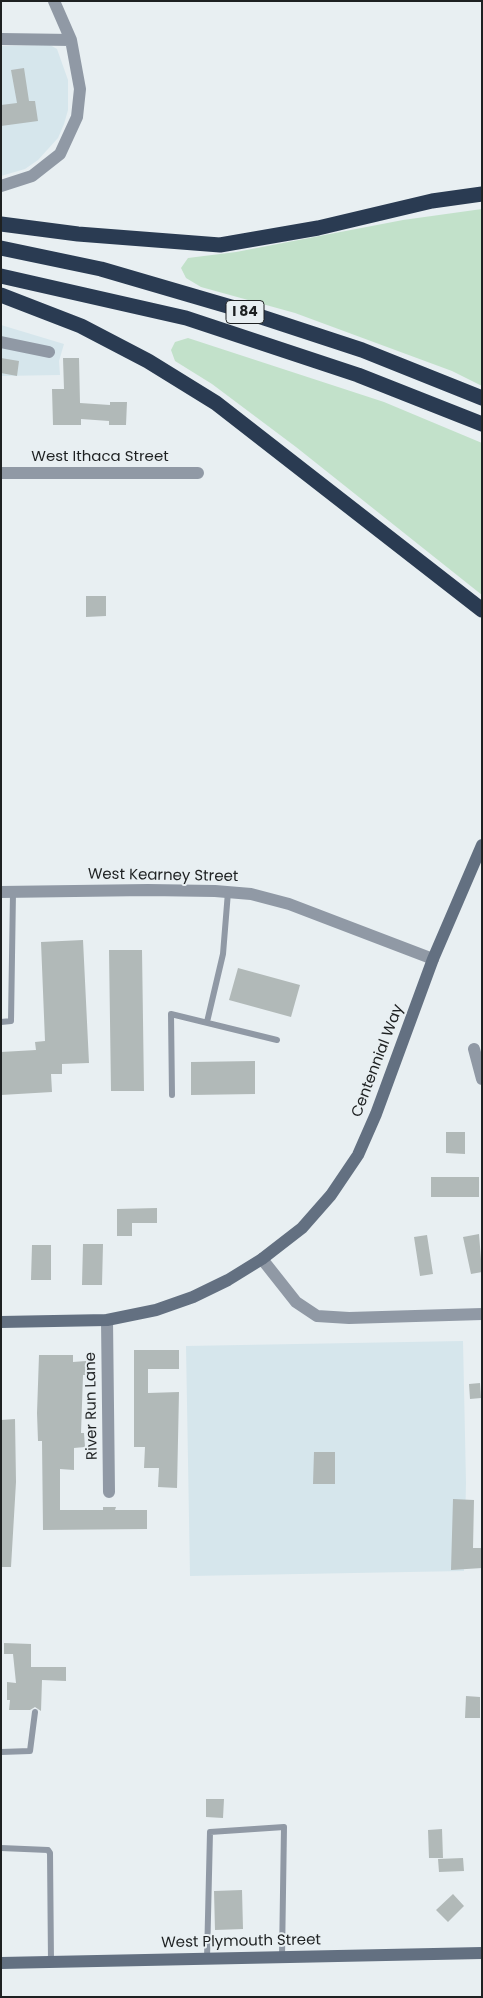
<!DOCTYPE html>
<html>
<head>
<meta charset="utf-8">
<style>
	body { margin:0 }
	#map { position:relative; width:483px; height:1998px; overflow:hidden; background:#e8eff2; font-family:Poppins,sans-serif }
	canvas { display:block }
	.frame { position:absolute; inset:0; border:2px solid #1e2122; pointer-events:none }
</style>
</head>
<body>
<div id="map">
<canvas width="483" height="1998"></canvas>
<div class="frame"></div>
</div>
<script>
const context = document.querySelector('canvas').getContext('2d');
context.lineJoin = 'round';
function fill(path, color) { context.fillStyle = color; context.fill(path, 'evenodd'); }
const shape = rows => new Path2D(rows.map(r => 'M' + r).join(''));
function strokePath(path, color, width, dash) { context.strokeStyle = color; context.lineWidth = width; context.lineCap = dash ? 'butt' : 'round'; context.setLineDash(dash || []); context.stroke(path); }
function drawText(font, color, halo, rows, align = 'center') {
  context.font = font + ' Poppins,sans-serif'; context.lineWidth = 4; context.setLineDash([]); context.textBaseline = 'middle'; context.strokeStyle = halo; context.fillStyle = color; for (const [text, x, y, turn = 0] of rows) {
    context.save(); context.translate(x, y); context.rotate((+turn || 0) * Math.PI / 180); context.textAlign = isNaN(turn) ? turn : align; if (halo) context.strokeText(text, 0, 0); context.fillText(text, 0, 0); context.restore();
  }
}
fill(shape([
	[50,45,57,49,68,80,68,110,64,124,58,138,38,160,25,169,1,176,1,46],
	[1,325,64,344,59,361,60,375,1,376],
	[463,1341,466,1483,464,1571,190,1576,186,1346]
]), '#d6e6ec');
fill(shape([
	[482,209,482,386,452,371,295,313,201,287,186,278,181,268,188,258,236,252,403,220],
	[188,338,384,402,482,443,482,595,296,447,212,384,175,361,171,350,175,342]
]), '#c2e1ca');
fill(shape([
	[24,68,29,101,35,101,38,121,1,126,1,105,17,103,11,70],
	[1,358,19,361,17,376,1,373],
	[63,358,79,358,80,403,110,405,110,402,127,402,126,425,109,425,109,421,81,419,81,425,53,425,52,389,64,389],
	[86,596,106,596,106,616,86,617],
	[83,940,89,1063,62,1064,62,1074,51,1074,52,1092,1,1095,1,1052,36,1050,35,1042,45,1041,41,942],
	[109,950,142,950,144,1091,111,1091],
	[238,968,300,985,291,1017,229,1000],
	[255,1061,255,1094,191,1095,191,1062],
	[446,1132,465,1132,465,1154,446,1153],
	[431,1177,479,1177,479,1197,431,1197],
	[157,1208,157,1223,132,1223,132,1236,117,1236,117,1209],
	[479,1234,482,1272,471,1274,463,1237],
	[427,1235,433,1274,420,1276,414,1237],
	[83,1244,103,1244,102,1285,82,1285],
	[32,1245,51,1245,51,1280,31,1280],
	[134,1350,179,1350,179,1369,148,1369,148,1393,179,1392,177,1488,158,1487,159,1468,144,1468,145,1447,134,1447],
	[39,1355,73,1355,73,1362,86,1361,86,1375,83,1375,81,1433,84,1433,85,1447,74,1448,74,1470,60,1469,60,1510,103,1510,103,1507,116,1507,115,1510,147,1510,147,1529,43,1530,42,1441,38,1441,37,1413],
	[480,1383,481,1398,470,1399,469,1384],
	[15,1419,16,1482,11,1567,1,1567,1,1420],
	[314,1452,335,1452,335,1484,313,1484],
	[453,1499,474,1500,473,1548,482,1548,482,1568,451,1570],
	[4,1643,31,1644,31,1667,66,1667,66,1681,42,1680,41,1711,35,1707,30,1710,9,1710,10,1700,7,1700,7,1682,16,1683,13,1654,4,1654],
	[466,1696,480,1697,480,1718,465,1718],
	[206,1799,224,1799,223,1818,206,1817],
	[442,1829,443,1858,429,1858,428,1830],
	[463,1858,464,1871,439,1872,438,1859],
	[242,1890,243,1929,215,1930,214,1891],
	[453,1894,464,1906,448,1922,436,1910]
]), '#b1b9b8');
strokePath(shape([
	[1,1022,11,1021,13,892],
	[207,1022,223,954,228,892],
	[172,1095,171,1014,277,1040],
	[1,1752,30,1751,35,1712],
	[1,1848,48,1850,50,1853,51,1962],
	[207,1959,210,1832,284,1827,282,1957]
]), '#9099a5', 6);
strokePath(shape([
	[1,39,71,40],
	[1,186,32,176,60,154,77,117,80,89,71,40,54,1],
	[1,342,49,352],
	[1,473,198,473],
	[1,892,148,890,215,891,251,894,289,904,433,959],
	[474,1049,482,1079],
	[262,1259,296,1302,317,1316,349,1318,482,1314],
	[107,1320,109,1492]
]), '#9099a5', 12);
strokePath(shape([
	[1,1322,107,1320,156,1310,193,1297,228,1280,262,1259,302,1228,331,1195,358,1155,376,1114,433,959,482,845],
	[1,1963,482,1953]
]), '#637081', 12);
strokePath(shape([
	[1,224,78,234,220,245,318,228,432,201,482,194],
	[1,248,101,269,231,307,362,350,482,398],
	[1,276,186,318,358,375,482,424],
	[1,295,81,326,148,361,216,403,482,610]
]), '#2a3b52', 15);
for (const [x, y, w] of [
	[245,312,38]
]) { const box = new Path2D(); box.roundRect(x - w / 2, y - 11.5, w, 23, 4); context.fillStyle = '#e8eff2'; context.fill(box); strokePath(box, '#1e2122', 1); }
drawText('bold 14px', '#1e2122', null, [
	["I 84",245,312]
]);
drawText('15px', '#1e2122', '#e8eff2', [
	["West Ithaca Street",100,457],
	["West Kearney Street",163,876,1],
	["Centennial Way",378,1061,-69],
	["River Run Lane",92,1406,-91],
	["West Plymouth Street",241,1942,-1]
]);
</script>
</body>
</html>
